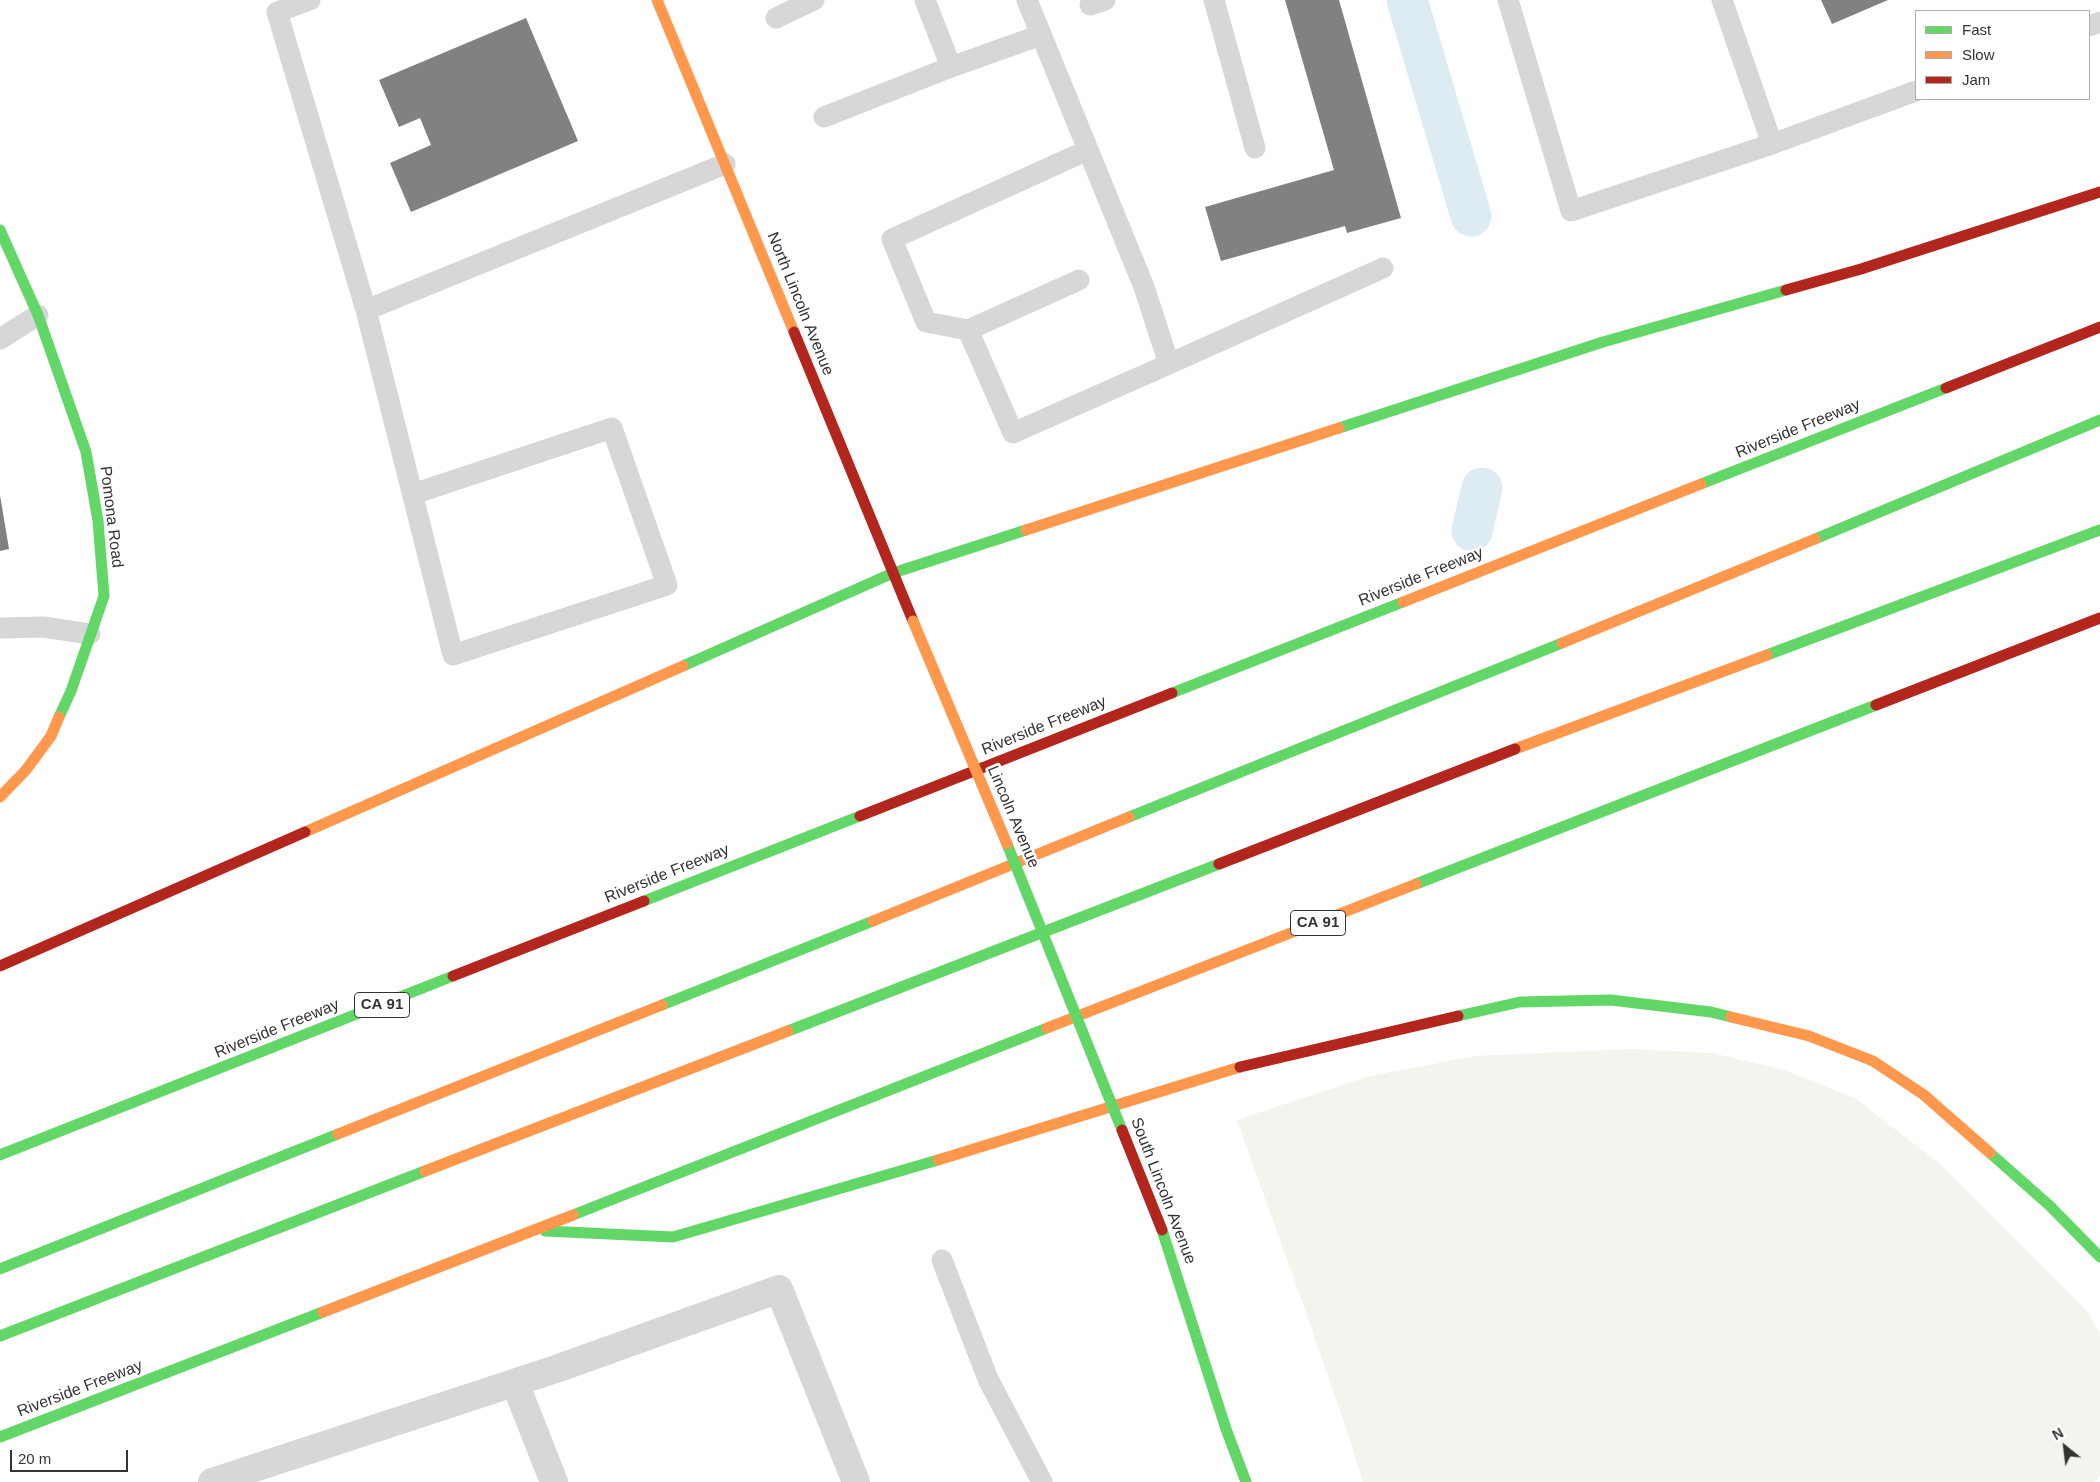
<!DOCTYPE html>
<html>
<head>
<meta charset="utf-8">
<style>
	body { margin:0 }
	#map { position:relative; width:2100px; height:1482px; overflow:hidden; background:#fff; font-family:Helvetica,sans-serif }
	canvas { display:block }
	.legend { position:absolute; left:1915px; top:10px; width:175px; height:90px; box-sizing:border-box; background:#fff; border:1px solid #adadad; margin:0; padding:6px 9px; list-style:none; font-size:15px; color:#333 }
	.legend li { display:flex; align-items:center; gap:10px; height:25px }
	.legend b { width:25px; border:1px solid #adadad }
	.north { position:absolute; left:2040px; top:1422px; width:50px; height:50px; -webkit-text-stroke:4px #fff; paint-order:stroke; rotate:331deg; font-size:14px; font-weight:700; line-height:20px; text-align:center; color:#333 }
	.north::after { content:''; display:block; margin:auto; width:18px; height:22px; background:#333; clip-path:polygon(50% 0,100% 100%,50% 72%,0 100%) }
	.scale { position:absolute; left:10px; top:1450px; width:118px; height:22px; box-sizing:border-box; border:2px solid #333; border-top:0; padding-left:6px; font-size:15px; line-height:18px; white-space:nowrap; color:#333; -webkit-text-stroke:4px #fff; paint-order:stroke }
</style>
</head>
<body>
<div id="map">
<canvas width="2100" height="1482"></canvas>
<ul class="legend">
<li><b style="height:6px;background:#63d668"></b>Fast</li>
<li><b style="height:6px;background:#ff974d"></b>Slow</li>
<li><b style="height:6px;background:#b3261e"></b>Jam</li>
</ul>
<div class="north">N</div>
<div class="scale">20 m</div>
</div>
<script>
const context = document.querySelector('canvas').getContext('2d');
context.lineJoin = 'round';
function fill(path, color) { context.fillStyle = color; context.fill(path, 'evenodd'); }
const shape = rows => new Path2D(rows.map(r => 'M' + r).join(''));
function strokePath(path, color, width, dash) { context.strokeStyle = color; context.lineWidth = width; context.lineCap = dash ? 'butt' : 'round'; context.setLineDash(dash || []); context.stroke(path); }
function drawText(font, color, halo, rows, align = 'center') {
  context.font = font + ' Helvetica,sans-serif'; context.lineWidth = 5; context.setLineDash([]); context.textBaseline = 'middle'; context.strokeStyle = halo; context.fillStyle = color; for (const [text, x, y, turn = 0] of rows) {
    context.save(); context.translate(x, y); context.rotate((+turn || 0) * Math.PI / 180); context.textAlign = isNaN(turn) ? turn : align; if (halo) context.strokeText(text, 0, 0); context.fillText(text, 0, 0); context.restore();
  }
}
fill(shape([
	[1631,1049,1712,1053,1784,1070,1856,1099,1940,1164,2085,1309,2100,1332,2100,1476,2095,1482,1363,1482,1349,1437,1310,1324,1237,1120,1370,1076,1476,1056]
]), '#f1f5ed');
strokePath(shape([
	[1407,0,1471,216],
	[1472,531,1482,488]
]), '#ddebf3', 41);
fill(shape([
	[1285,0,1339,0,1401,218,1347,233,1345,226,1221,261,1205,207,1334,170],
	[1821,0,1888,0,1832,24],
	[526,18,578,141,411,212,390,163,431,145,420,118,399,127,379,80],
	[0,495,9,549,0,551]
]), '#818181');
strokePath(shape([
	[310,0,277,12,366,310,725,164],
	[925,0,951,67,1041,35],
	[1027,0,1144,287,1169,364,1013,433,968,330,1079,280],
	[1214,0,1255,148],
	[1508,0,1571,211,1772,144,1916,91],
	[1722,0,1772,144],
	[1090,5,1105,0],
	[776,18,814,0],
	[2089,26,2100,22],
	[824,117,951,67],
	[366,310,453,655,667,585,612,428,413,494],
	[968,330,926,322,892,239,1088,150],
	[0,339,38,315],
	[1169,364,1383,268],
	[0,628,43,627,90,634],
	[942,1260,988,1379,1042,1482]
]), '#d7d7d7', 21);
strokePath(shape([
	[515,1383,554,1482],
	[212,1482,556,1369,779,1289,856,1482]
]), '#d7d7d7', 28);
strokePath(shape([
	[0,230,38,315,86,452,98,521,104,596,71,691,59,717],
	[1339,428,1603,342,1786,290],
	[1701,484,1946,388],
	[1815,539,2100,420],
	[1767,655,2100,530],
	[683,666,893,573,1026,530],
	[1172,693,1403,602],
	[1129,817,1562,643],
	[1416,884,1876,705],
	[644,901,860,816],
	[662,1005,873,921],
	[1458,1016,1520,1002,1611,1000,1711,1012,1731,1017],
	[788,1031,1219,864],
	[1990,1153,2050,1206,2100,1257],
	[0,1155,453,976],
	[573,1215,1047,1028],
	[1162,1230,1226,1429,1246,1482],
	[545,1231,673,1237,938,1160],
	[0,1269,338,1134],
	[0,1336,425,1171],
	[0,1437,323,1312]
]), '#63d668', 11);
strokePath(shape([
	[657,0,794,332],
	[1026,530,1339,428],
	[1403,602,1701,484],
	[1562,643,1815,539],
	[1515,749,1767,655],
	[0,797,26,770,51,736,59,717],
	[305,832,683,666],
	[873,921,1129,817],
	[1731,1017,1809,1036,1873,1061,1924,1095,1990,1153],
	[1047,1028,1416,884],
	[338,1134,662,1005],
	[938,1160,1240,1067],
	[425,1171,788,1031],
	[323,1312,573,1215]
]), '#ff974d', 11);
strokePath(shape([
	[1786,290,1861,269,2100,192],
	[794,332,913,621],
	[1946,388,2100,327],
	[1876,705,2100,618],
	[860,816,1172,693],
	[1219,864,1515,749],
	[0,966,305,832],
	[453,976,644,901],
	[1240,1067,1458,1016]
]), '#b3261e', 11);
strokePath(shape([
	[1007,844,1122,1130]
]), '#63d668', 11);
strokePath(shape([
	[913,621,1007,844]
]), '#ff974d', 11);
strokePath(shape([
	[1122,1130,1162,1230]
]), '#b3261e', 11);
for (const [x, y, w] of [
	[1318,923,55],
	[382,1005,55]
]) { const box = new Path2D(); box.roundRect(x - w / 2, y - 12.5, w, 25, 4); context.fillStyle = '#fff'; context.fill(box); strokePath(box, '#333', 1); }
drawText('bold 15px', '#333', null, [
	["CA 91",1318,923],
	["CA 91",382,1005]
]);
drawText('16px', '#333', '#fff', [
	["North Lincoln Avenue",800,304,68],
	["Riverside Freeway",1798,429,-22],
	["Pomona Road",111,517,83],
	["Riverside Freeway",1421,577,-22],
	["Riverside Freeway",1044,726,-22],
	["Lincoln Avenue",1013,817,67],
	["Riverside Freeway",667,874,-22],
	["Riverside Freeway",277,1029,-22],
	["South Lincoln Avenue",1163,1191,69],
	["Riverside Freeway",80,1389,-21]
]);
</script>
</body>
</html>
